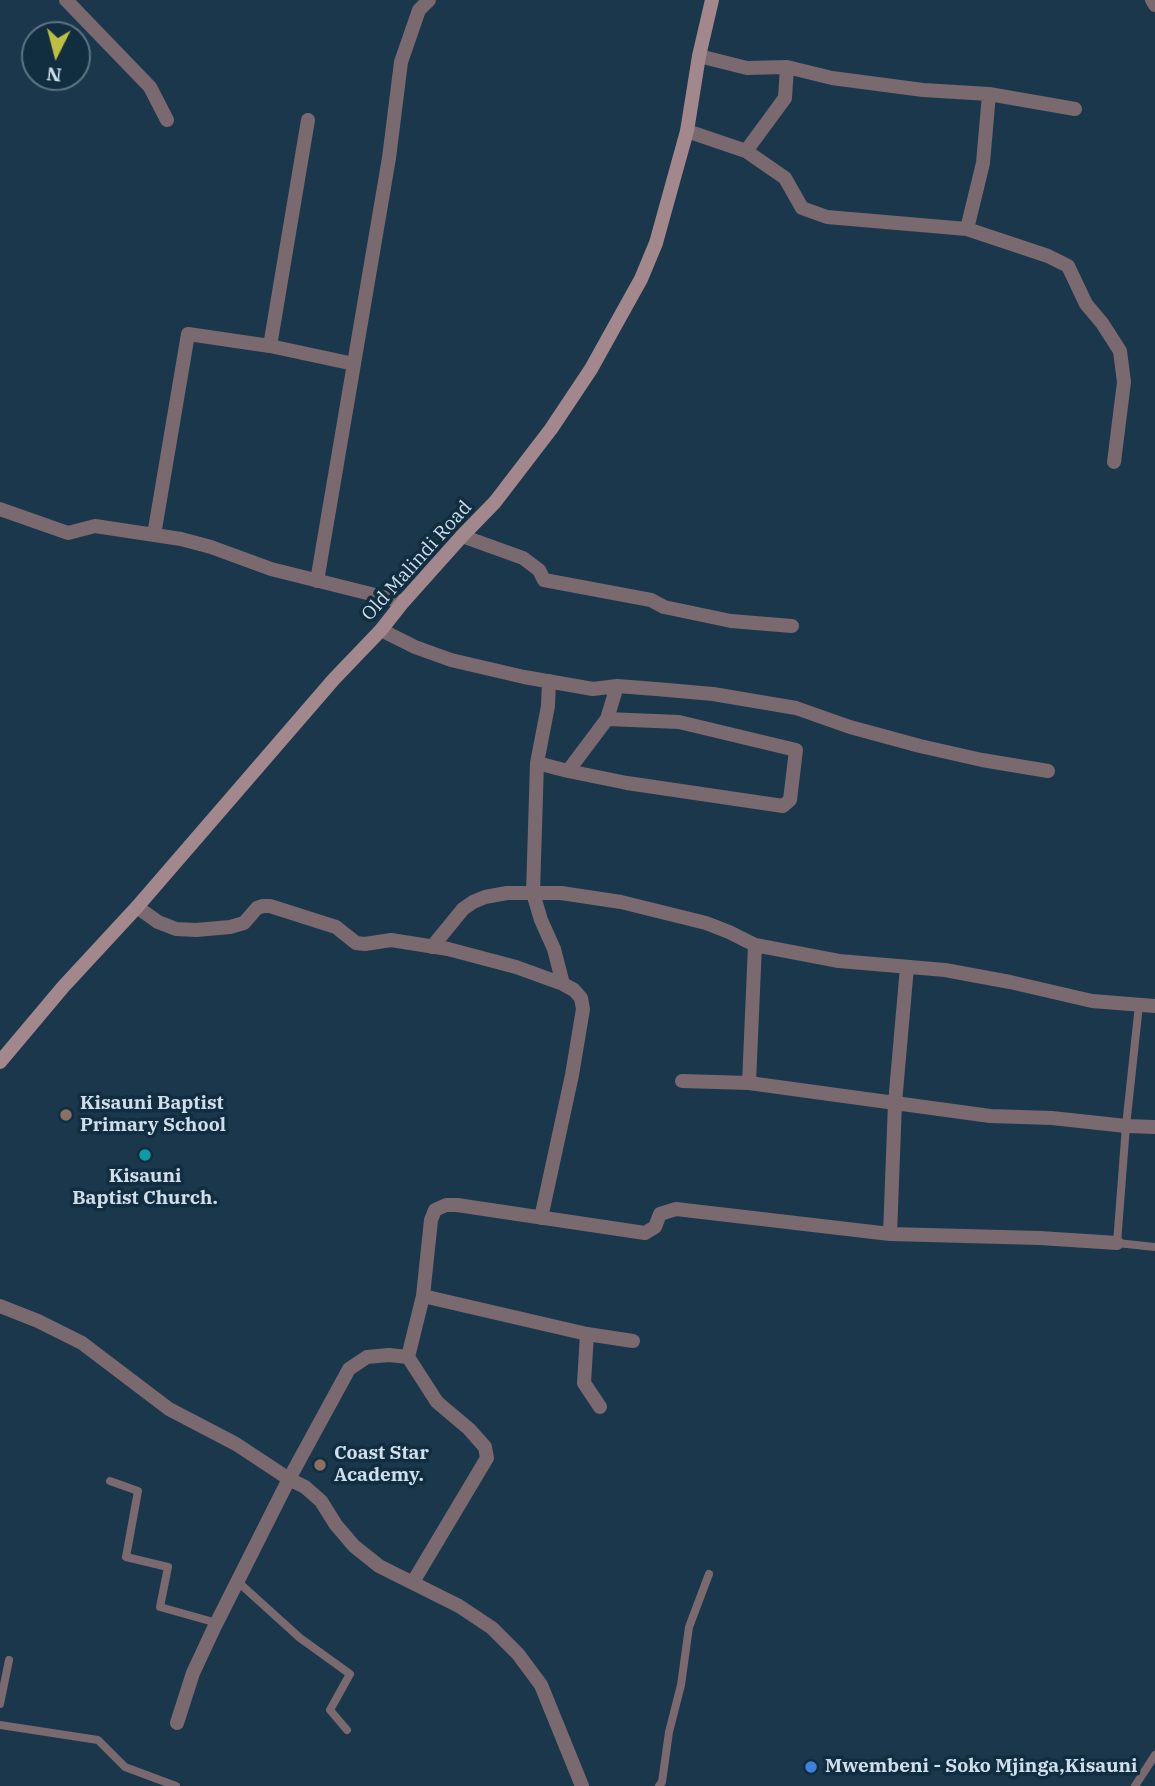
<!DOCTYPE html>
<html>
<head>
<meta charset="utf-8">
<style>
	body { margin:0 }
	#map { position:relative; width:1155px; height:1786px; overflow:hidden; background:#1b374b; font-family:"IBM Plex Serif",serif }
	canvas { display:block }
	.north { position:absolute; left:21px; top:21px; width:70px; height:70px; box-sizing:border-box; background:#112d40; border:2px solid #5d7484; border-radius:50%; rotate:186deg; font-size:19px; font-weight:700; line-height:28px; text-align:center; color:#cedeeb }
	.north::after { content:''; display:block; margin:auto; width:24px; height:32px; background:#c0be41; clip-path:polygon(50% 0,100% 100%,50% 72%,0 100%) }
</style>
</head>
<body>
<div id="map">
<canvas width="1155" height="1786"></canvas>
<div class="north">N</div>
</div>
<script>
const context = document.querySelector('canvas').getContext('2d');
context.lineJoin = 'round';
const shape = rows => new Path2D(rows.map(r => 'M' + r).join(''));
function strokePath(path, color, width, dash) { context.strokeStyle = color; context.lineWidth = width; context.lineCap = dash ? 'butt' : 'round'; context.setLineDash(dash || []); context.stroke(path); }
function drawText(font, color, halo, rows, align = 'center') {
  context.font = font + ' "IBM Plex Serif",serif'; context.lineWidth = 7; context.setLineDash([]); context.textBaseline = 'middle'; context.strokeStyle = halo; context.fillStyle = color; for (const [text, x, y, turn = 0] of rows) {
    context.save(); context.translate(x, y); context.rotate((+turn || 0) * Math.PI / 180); context.textAlign = isNaN(turn) ? turn : align; if (halo) context.strokeText(text, 0, 0); context.fillText(text, 0, 0); context.restore();
  }
}
strokePath(shape([
	[1139,1005,1126,1126,1117,1243,1155,1247],
	[110,1481,138,1491,126,1557,168,1567,160,1607,217,1623],
	[237,1581,300,1638,350,1674,330,1710,347,1730],
	[0,1704,9,1660],
	[0,1725,98,1740,125,1767,176,1786],
	[659,1786,662,1782,669,1732,681,1685,689,1627,709,1574],
	[1135,1786,1155,1755]
]), '#7a696e', 8);
strokePath(shape([
	[66,0,150,87,167,120],
	[1152,0,1155,5],
	[699,56,747,68,787,67,832,78,923,90,989,94,1075,109],
	[687,131,746,151,785,178,802,208,827,217,967,229,983,163,989,94],
	[746,151,785,98,787,67],
	[967,229,1048,256,1068,266,1086,304,1102,323,1120,351,1124,382,1114,462],
	[270,346,308,120],
	[0,509,68,533,95,526,181,539,211,547,271,569,403,602],
	[154,535,188,334,270,346,354,364],
	[462,536,523,558,539,570,544,580,651,600,664,607,731,621,792,626],
	[317,581,389,158,401,62,419,10,429,0],
	[381,630,415,647,451,660,524,677,593,689,617,686,656,689,713,694,796,708,850,727,920,746,982,760,1048,771],
	[537,763,568,771,607,719,617,686],
	[568,771,627,783,783,806,790,800,796,750,679,722,607,719],
	[137,907,158,922,176,929,196,930,230,927,244,923,257,908,263,906,270,906,336,927,356,943,365,944,391,940,448,949,516,967,563,984],
	[432,947,463,909,473,902,485,897,507,893,561,893,621,902,706,923,729,932,755,945,839,961,945,970,1010,982,1092,1001,1155,1006],
	[682,1081,749,1083,990,1116,1052,1118,1126,1126,1155,1127],
	[749,1083,755,945],
	[541,1218,572,1075,583,1009,581,998,574,990,563,984,554,949,541,920,533,893,537,763,548,706,549,681],
	[890,1234,895,1103,907,967],
	[423,1296,587,1334,633,1341],
	[0,1306,38,1321,82,1343,169,1409,236,1444,289,1479,305,1487,321,1501,336,1525,354,1546,379,1566,459,1606,492,1628,518,1654,541,1685,582,1786],
	[587,1334,584,1383,600,1407],
	[413,1582,487,1458,485,1447,469,1429,437,1402,408,1357,423,1296,431,1220,435,1210,446,1205,457,1205,645,1233,655,1227,660,1214,676,1209,890,1234,1040,1238,1117,1243],
	[177,1723,193,1673,214,1628,289,1479,349,1369,367,1357,389,1355,408,1357]
]), '#7a696e', 14);
strokePath(shape([
	[0,1062,63,987,137,907,334,679,381,630,403,602,462,536,495,502,551,429,591,369,641,279,656,243,687,131,699,56,712,0]
]), '#a2878d', 14);
for (const [x, y, r, color] of [
	[66,1115,7,"#8d6e63"],
	[145,1155,7,"#0f9aa8"],
	[320,1465,7,"#8d6e63"],
	[811,1767,7,"#3f7fe0"]
]) { const dot = new Path2D(); dot.arc(x, y, r, 0, 2 * Math.PI); context.fillStyle = color; context.fill(dot); strokePath(dot, '#112d40', 2.5); }
drawText('19px', '#cedeeb', '#112d40', [
	["Old Malindi Road",417,561,-48]
]);
drawText('bold 19px', '#cedeeb', '#112d40', [
	["Kisauni Baptist",80,1104],
	["Primary School",80,1126],
	["Kisauni",145,1177,"center"],
	["Baptist Church.",145,1199,"center"],
	["Coast Star",334,1454],
	["Academy.",334,1476],
	["Mwembeni - Soko Mjinga,Kisauni",825,1767]
], 'left');
</script>
</body>
</html>
